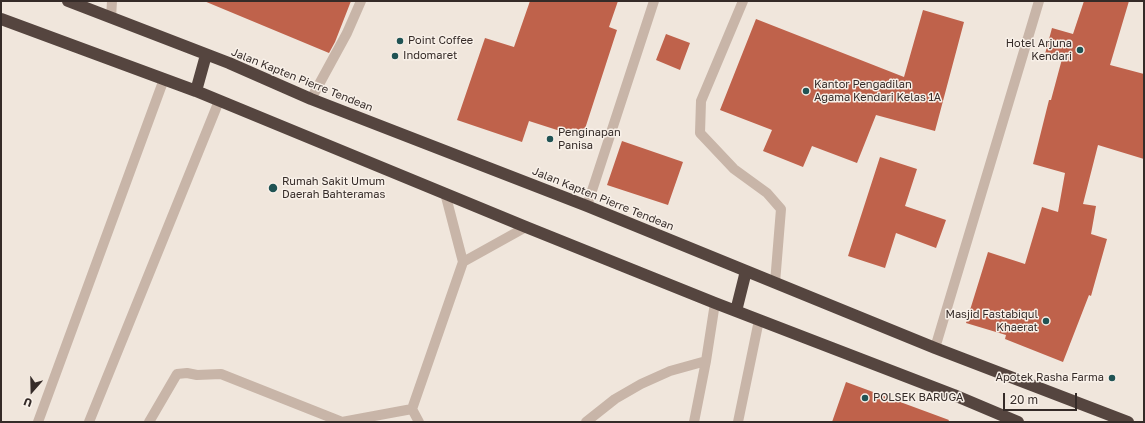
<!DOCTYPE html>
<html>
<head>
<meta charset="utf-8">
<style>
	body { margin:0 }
	#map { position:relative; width:1145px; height:423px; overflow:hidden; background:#f0e6dc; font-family:"Golos Text",sans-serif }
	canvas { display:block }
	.frame { position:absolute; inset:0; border:2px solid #352b28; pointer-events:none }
	.north { position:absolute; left:12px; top:371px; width:40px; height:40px; -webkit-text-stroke:3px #f8f0e8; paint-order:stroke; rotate:200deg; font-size:11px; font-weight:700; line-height:16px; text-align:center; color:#352b28 }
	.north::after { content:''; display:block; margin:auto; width:14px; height:18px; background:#352b28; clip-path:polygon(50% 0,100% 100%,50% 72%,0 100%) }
	.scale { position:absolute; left:1003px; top:393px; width:74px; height:18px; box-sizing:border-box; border:2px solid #352b28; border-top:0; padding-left:5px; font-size:12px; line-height:14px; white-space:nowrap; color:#352b28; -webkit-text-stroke:3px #f8f0e8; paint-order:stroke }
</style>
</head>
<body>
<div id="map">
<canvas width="1145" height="423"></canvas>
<div class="frame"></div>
<div class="north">U</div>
<div class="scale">20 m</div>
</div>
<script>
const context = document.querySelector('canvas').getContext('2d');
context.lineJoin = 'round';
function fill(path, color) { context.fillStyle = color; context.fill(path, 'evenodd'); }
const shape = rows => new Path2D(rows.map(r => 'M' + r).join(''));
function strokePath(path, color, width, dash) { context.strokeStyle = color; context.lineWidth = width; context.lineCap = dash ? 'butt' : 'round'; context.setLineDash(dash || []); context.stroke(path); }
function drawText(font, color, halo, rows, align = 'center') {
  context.font = font + ' "Golos Text",sans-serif'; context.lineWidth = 3; context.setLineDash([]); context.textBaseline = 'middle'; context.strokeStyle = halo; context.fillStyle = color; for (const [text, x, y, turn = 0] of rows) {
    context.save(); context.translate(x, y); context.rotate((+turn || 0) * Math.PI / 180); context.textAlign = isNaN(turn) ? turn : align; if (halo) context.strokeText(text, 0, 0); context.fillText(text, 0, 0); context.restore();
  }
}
fill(shape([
	[204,1,351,1,335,42,329,53],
	[530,1,618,1,609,27,617,30,582,138,529,121,522,142,457,120,485,38,514,47],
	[1084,1,1129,1,1110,65,1144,74,1144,159,1098,145,1083,204,1096,206,1091,234,1107,239,1091,296,1089,295,1063,362,1005,339,1006,335,966,323,988,252,1025,264,1042,207,1058,212,1065,173,1033,164,1049,100,1051,100,1062,59,1045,54,1052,28,1073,34],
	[923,10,964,22,935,131,876,115,857,163,812,146,803,167,763,151,772,130,720,110,756,19,904,77],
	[666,34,690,43,680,70,656,60],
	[622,141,683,162,668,205,607,185],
	[880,157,917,169,905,206,946,220,936,248,896,233,885,268,848,256],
	[846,382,949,420,948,422,832,422]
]), '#bf624b');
strokePath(shape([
	[743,1,701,101,700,133,734,169,767,193,781,209,775,283],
	[111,18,112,1],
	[311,99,347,33,361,1],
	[587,206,654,1],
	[463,262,526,227],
	[935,348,1039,1],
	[412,409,463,262,445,193],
	[38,422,164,79],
	[89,422,219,101],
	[149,422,177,374,187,373,197,375,221,374,342,422,412,409,419,422],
	[586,422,615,399,641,384,670,371,706,361],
	[694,422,706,361,715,303],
	[738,422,759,320]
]), '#c8b5a8', 10);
strokePath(shape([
	[68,1,229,63,311,99,587,206,935,348,1128,422],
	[1,19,196,91,526,227,715,303,954,395,1018,422],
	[196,91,206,55],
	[736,311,746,271]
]), '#55453f', 12);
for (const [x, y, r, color] of [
	[400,41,4,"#205354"],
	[1080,50,4,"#205354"],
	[395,56,4,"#205354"],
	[806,91,4,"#205354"],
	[550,139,4,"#205354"],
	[273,188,5,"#205354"],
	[1046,321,4,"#205354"],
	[1112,378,4,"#205354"],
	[865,398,4,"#205354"]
]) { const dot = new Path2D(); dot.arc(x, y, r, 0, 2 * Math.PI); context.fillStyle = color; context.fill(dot); strokePath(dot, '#f8f0e8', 1.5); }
drawText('11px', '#352b28', '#f8f0e8', [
	["Point Coffee",408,41],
	["Hotel Arjuna",1072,44,"right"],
	["Kendari",1072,57,"right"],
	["Indomaret",403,56],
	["Kantor Pengadilan",814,85],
	["Agama Kendari Kelas 1A",814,98],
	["Penginapan",558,133],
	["Panisa",558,146],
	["Rumah Sakit Umum",282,182],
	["Daerah Bahteramas",282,195],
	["Masjid Fastabiqul",1038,315,"right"],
	["Khaerat",1038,328,"right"],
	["Apotek Rasha Farma",1104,378,"right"],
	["POLSEK BARUGA",873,398]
], 'left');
drawText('11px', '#352b28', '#f8f0e8', [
	["Jalan Kapten Pierre Tendean",302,80,22],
	["Jalan Kapten Pierre Tendean",603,199,22]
]);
</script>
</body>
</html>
